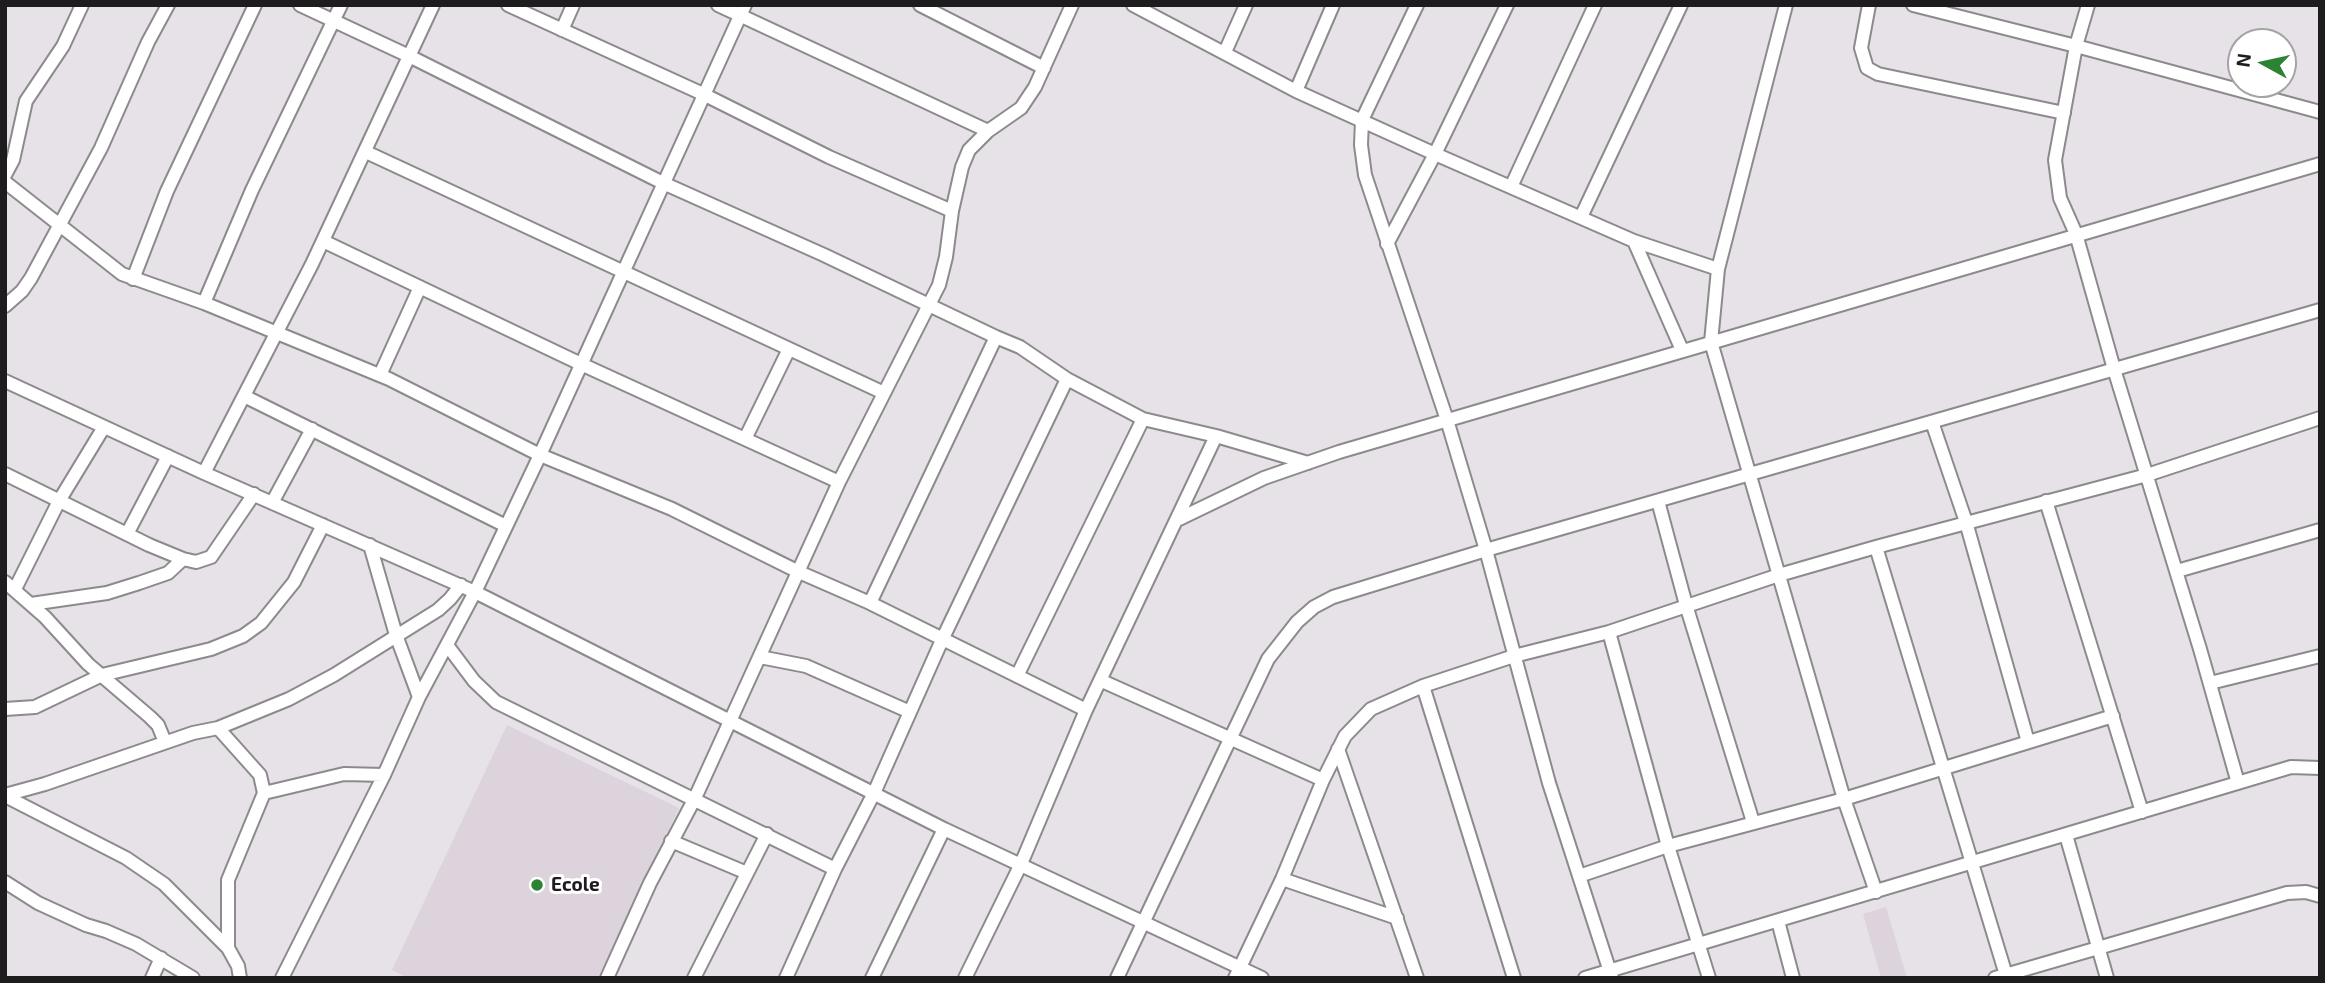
<!DOCTYPE html>
<html>
<head>
<meta charset="utf-8">
<style>
	body { margin:0 }
	#map { position:relative; width:2325px; height:983px; overflow:hidden; background:#e6e2e7; font-family:"Exo 2",sans-serif }
	canvas { display:block }
	.frame { position:absolute; inset:0; border:7px solid #1e1c1e; pointer-events:none }
	.north { position:absolute; left:2227px; top:28px; width:70px; height:70px; box-sizing:border-box; background:#fff; border:2px solid #a5a4a5; border-radius:50%; rotate:278deg; font-size:19px; font-weight:700; line-height:28px; text-align:center; color:#1e1c1e }
	.north::after { content:''; display:block; margin:auto; width:24px; height:32px; background:#2c8433; clip-path:polygon(50% 0,100% 100%,50% 72%,0 100%) }
</style>
</head>
<body>
<div id="map">
<canvas width="2325" height="983"></canvas>
<div class="frame"></div>
<div class="north">N</div>
</div>
<script>
const context = document.querySelector('canvas').getContext('2d');
context.lineJoin = 'round';
function fill(path, color) { context.fillStyle = color; context.fill(path, 'evenodd'); }
const shape = rows => new Path2D(rows.map(r => 'M' + r).join(''));
function strokePath(path, color, width, dash) { context.strokeStyle = color; context.lineWidth = width; context.lineCap = dash ? 'butt' : 'round'; context.setLineDash(dash || []); context.stroke(path); }
function drawText(font, color, halo, rows, align = 'center') {
  context.font = font + ' "Exo 2",sans-serif'; context.lineWidth = 6; context.setLineDash([]); context.textBaseline = 'middle'; context.strokeStyle = halo; context.fillStyle = color; for (const [text, x, y, turn = 0] of rows) {
    context.save(); context.translate(x, y); context.rotate((+turn || 0) * Math.PI / 180); context.textAlign = isNaN(turn) ? turn : align; if (halo) context.strokeText(text, 0, 0); context.fillText(text, 0, 0); context.restore();
  }
}
fill(shape([
	[507,725,679,808,598,978,408,978,392,970],
	[1886,907,1907,978,1881,978,1863,914]
]), '#dcd3dd');
const minor = shape([
	[300,5,409,56,663,183,824,255,996,337,1020,347,1067,379,1143,419,1216,436,1308,463],
	[433,5,312,264,204,473,475,592,944,829,1262,978],
	[508,5,703,94,829,157,952,211],
	[718,5,988,131],
	[920,5,1044,68],
	[1133,5,1296,91,1435,154,1634,241,1718,269],
	[1417,5,1362,120,1361,145,1365,175,1447,420,1486,550,1549,783,1612,978],
	[1786,5,1718,269,1711,342,1844,799,1876,892],
	[1869,5,1861,48,1867,68,1878,74,2064,113],
	[1913,5,2076,46,2320,112],
	[2088,5,2076,46,2055,160,2060,198,2076,234,2114,369,2200,649,2238,783],
	[562,30,573,5],
	[1225,52,1246,5],
	[1296,91,1333,5],
	[366,152,884,393],
	[5,175,13,160,26,101,63,46,82,5],
	[5,182,122,274,204,303,389,379,540,455,672,509,799,572,870,603,1086,710],
	[1511,187,1595,5],
	[1581,217,1681,5],
	[323,241,581,364,839,482],
	[1634,241,1682,350],
	[1387,244,1435,154,1507,5],
	[133,279,167,191,255,5],
	[204,303,252,190,341,5],
	[5,306,22,291,31,278,101,148,148,42,168,5],
	[380,375,420,287],
	[5,381,204,473],
	[244,396,506,526],
	[1932,422,1966,522,2028,742],
	[745,439,789,349],
	[5,474,149,545,183,559,196,562,211,557,254,494],
	[1658,501,1686,605,1753,822],
	[2046,501,2142,812],
	[272,503,312,429],
	[1179,519,1264,478,1339,452,2320,164],
	[127,534,168,456],
	[370,545,396,635,419,697],
	[1876,547,2006,975],
	[2177,571,2320,530],
	[5,582,45,617,88,664,150,717,158,725,165,742],
	[15,589,59,501,104,427],
	[870,603,996,337],
	[31,604,107,593,139,583,168,573,183,559],
	[1609,632,1668,846,1709,978],
	[447,645,474,681,496,702,835,869],
	[760,657,806,666,910,712],
	[1017,676,1143,419],
	[1102,681,1323,780],
	[2210,683,2320,656],
	[1423,686,1514,978],
	[5,709,35,707,102,675,211,649,243,636,261,623,294,582,323,525],
	[218,728,260,775,264,793,344,774,384,775],
	[1338,749,1417,978],
	[5,795,45,784,193,733,218,728,289,699,334,675,438,610,450,599,461,585],
	[5,796,126,858,164,884,228,948,238,966,240,978],
	[2066,835,2107,978],
	[671,841,747,873],
	[1579,876,1668,846,1844,799,2113,716],
	[1282,879,1397,918],
	[5,882,38,903,86,925,106,931,136,944,193,978],
	[1778,921,1793,978],
	[228,948,228,880,264,793],
	[152,978,161,958],
	[282,978,384,775,419,697,475,592,540,455,745,5],
	[607,978,650,883,695,798,839,482,939,285,946,257,952,211,962,167,969,150,988,131,1021,108,1035,87,1072,5],
	[694,978,767,834],
	[786,978,835,869,874,793,942,640,1067,379],
	[872,978,944,829],
	[965,978,1021,864,1086,710,1216,436],
	[1117,978,1268,659,1297,622,1314,607,1333,597,1486,550,2320,310],
	[1235,978,1282,879,1323,780,1345,736,1371,709,1423,686,1514,656,1609,632,1779,575,1876,547,2147,475,2320,418],
	[1585,978,2291,767,2320,768],
	[1995,978,2287,893,2306,892,2320,896]
]);
strokePath(minor, '#8d8a8d', 16);
strokePath(minor, '#fff', 12);
for (const [x, y, r, color] of [
	[537,885,7,"#2c8433"]
]) { const dot = new Path2D(); dot.arc(x, y, r, 0, 2 * Math.PI); context.fillStyle = color; context.fill(dot); strokePath(dot, '#fff', 2.5); }
drawText('bold 19px', '#1e1c1e', '#fff', [
	["Ecole",551,885]
], 'left');
</script>
</body>
</html>
